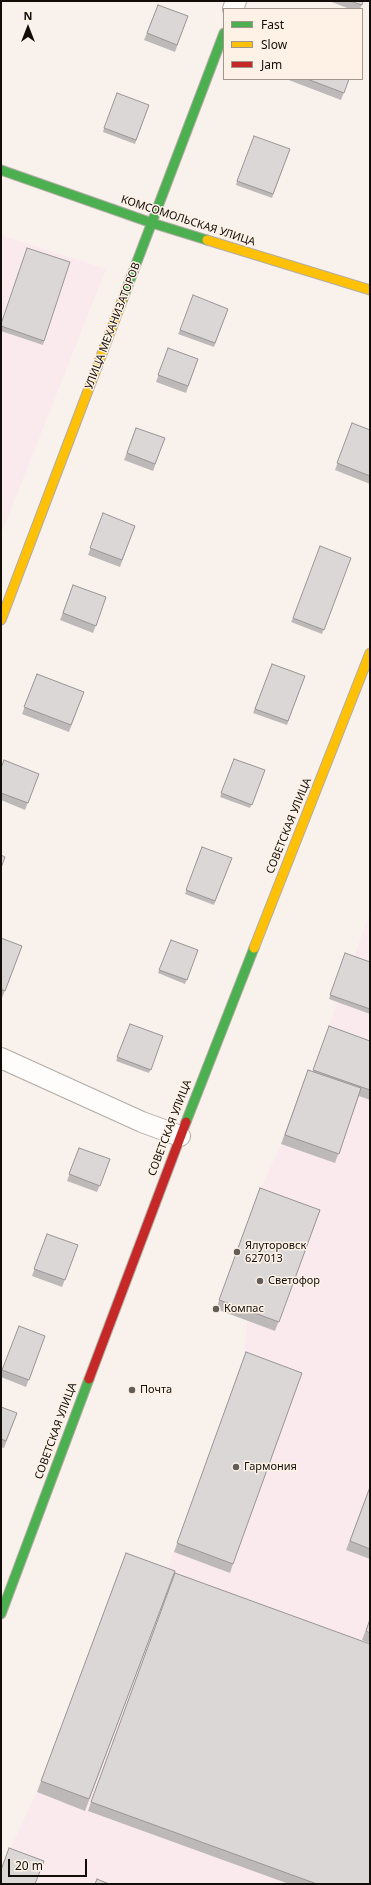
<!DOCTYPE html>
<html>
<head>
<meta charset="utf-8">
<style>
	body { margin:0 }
	#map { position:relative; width:371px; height:1885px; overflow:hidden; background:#f9f2ec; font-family:"Noto Sans",sans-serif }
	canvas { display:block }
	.frame { position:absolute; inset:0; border:2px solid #120d09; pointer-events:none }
	.legend { position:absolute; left:223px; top:8px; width:140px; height:72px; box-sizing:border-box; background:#fef2e7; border:1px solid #a0968e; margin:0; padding:5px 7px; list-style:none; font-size:12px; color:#120d09 }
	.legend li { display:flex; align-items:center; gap:8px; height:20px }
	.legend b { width:20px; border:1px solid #a0968e }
	.north { position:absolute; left:8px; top:8px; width:40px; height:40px; -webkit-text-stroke:3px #fef2e7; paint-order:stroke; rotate:0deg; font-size:11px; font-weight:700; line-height:16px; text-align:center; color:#120d09 }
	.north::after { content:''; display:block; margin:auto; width:14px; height:18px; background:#120d09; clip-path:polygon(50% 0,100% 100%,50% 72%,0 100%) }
	.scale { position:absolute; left:8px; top:1859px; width:79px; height:18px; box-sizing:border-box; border:2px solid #120d09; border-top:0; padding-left:5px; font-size:12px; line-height:14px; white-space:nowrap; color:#120d09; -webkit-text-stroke:3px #fef2e7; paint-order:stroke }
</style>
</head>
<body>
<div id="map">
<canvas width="371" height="1885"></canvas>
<div class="frame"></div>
<ul class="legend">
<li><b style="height:5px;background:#4caf50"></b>Fast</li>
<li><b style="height:5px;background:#ffc107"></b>Slow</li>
<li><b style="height:5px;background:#c62828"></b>Jam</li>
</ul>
<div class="north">N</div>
<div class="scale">20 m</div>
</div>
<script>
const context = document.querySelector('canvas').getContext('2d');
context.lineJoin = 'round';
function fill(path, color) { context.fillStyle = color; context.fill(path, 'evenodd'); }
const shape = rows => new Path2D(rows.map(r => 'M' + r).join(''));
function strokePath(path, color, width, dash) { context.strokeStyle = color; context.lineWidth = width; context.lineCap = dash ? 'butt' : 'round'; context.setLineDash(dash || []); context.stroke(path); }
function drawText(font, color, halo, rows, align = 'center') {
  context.font = font + ' "Noto Sans",sans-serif'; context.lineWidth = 3; context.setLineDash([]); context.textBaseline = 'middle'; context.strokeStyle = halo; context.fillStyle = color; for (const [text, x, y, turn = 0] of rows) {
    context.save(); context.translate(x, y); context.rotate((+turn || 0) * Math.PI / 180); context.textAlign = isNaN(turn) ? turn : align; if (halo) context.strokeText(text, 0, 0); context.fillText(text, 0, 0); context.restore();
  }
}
fill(shape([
	[1,235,106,269,1,535],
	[370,912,370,1884,1,1884,1,1870,7,1855,37,1792,122,1564,164,1578,243,1361,247,1321,275,1331,316,1219,257,1197,281,1144,304,1079,310,1079]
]), '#faeaee');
const street = shape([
	[233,9,236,1],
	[1,1058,142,1122,180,1136]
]);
const fast = shape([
	[1,170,152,223,207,240],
	[122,301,224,33],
	[186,1122,254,948],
	[1,1614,89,1379]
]);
const slow = shape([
	[207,240,370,290],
	[1,620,122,301],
	[254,948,370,653]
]);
const jam = shape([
	[89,1379,186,1122]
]);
strokePath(street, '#b2aca6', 22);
strokePath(fast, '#b2aca6', 11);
strokePath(slow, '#b2aca6', 11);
strokePath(jam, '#b2aca6', 11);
strokePath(street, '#fefdfc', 20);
strokePath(fast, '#4caf50', 9);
strokePath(slow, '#ffc107', 9);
strokePath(jam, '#c62828', 9);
fill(shape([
	[329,1,363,1,360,9,350,9],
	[158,5,188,16,175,52,144,40],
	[286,79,349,79,341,100],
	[149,105,135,144,103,132,104,128],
	[290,149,272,198,236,185,237,181],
	[228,309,214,347,178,334,180,330],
	[1,324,44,341,43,345,1,331],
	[168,348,198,359,186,393,156,382],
	[352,423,370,430,370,484,335,470],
	[136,428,165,438,153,471,124,460],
	[103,513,135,526,120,567,88,555],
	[351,558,322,634,291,622,293,618],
	[73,585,106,597,93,633,60,620],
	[272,664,305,676,287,725,253,713],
	[37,674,84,692,69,732,22,714],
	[234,759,265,770,250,808,220,797],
	[1,768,39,774,25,810,1,800],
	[202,847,230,862,214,905,185,894],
	[1,938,22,946,2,998,1,997],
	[171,940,198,950,185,984,158,973],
	[345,953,370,962,370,1014,329,999],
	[130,1024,163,1036,149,1073,116,1061],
	[329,1026,370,1041,370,1100,359,1096,335,1163,281,1144,308,1070,313,1072],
	[79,1148,110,1159,97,1192,67,1181],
	[260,1188,320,1210,275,1331,216,1309],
	[47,1234,78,1245,62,1287,32,1276],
	[19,1326,45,1336,26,1387,1,1377,1,1374],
	[246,1352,233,1564,230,1573,174,1552],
	[1,1407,17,1413,4,1448,1,1447],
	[370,1487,370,1559,346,1550],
	[126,1553,175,1571,85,1811,37,1792],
	[370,1619,370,1643,362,1640],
	[91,1802,370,1884,289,1884,88,1811]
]), '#bdb9b9');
const building = shape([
	[350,1,363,1,362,5,350,1],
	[158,5,188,16,177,45,147,33,158,5],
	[307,79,349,79,344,93,307,79],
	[117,93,149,105,136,140,104,128,117,93],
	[254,136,290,149,273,194,237,181,254,136],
	[27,248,70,262,44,341,1,326,1,324,27,248],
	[193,295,228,309,215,343,180,330,193,295],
	[168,348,198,359,188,386,158,375,168,348],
	[352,423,370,430,370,476,337,463,352,423],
	[136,428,165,438,155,464,127,453,136,428],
	[103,513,135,526,122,560,90,548,103,513],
	[320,546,351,558,324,630,293,618,320,546],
	[73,585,106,597,96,626,63,613,73,585],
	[272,664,305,676,288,721,255,709,272,664],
	[37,674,84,692,71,725,24,707,37,674],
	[234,759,265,770,252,805,221,793,234,759],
	[4,760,39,774,28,803,1,793,1,768,4,760],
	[202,847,232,858,215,901,186,890,202,847],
	[1,855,5,857,1,868,1,855],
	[1,938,22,946,5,991,1,989,1,938],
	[171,940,198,950,187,980,159,970,171,940],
	[345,953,370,962,370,1009,330,995,345,953],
	[130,1024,163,1036,151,1070,117,1057,130,1024],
	[329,1026,370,1041,370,1090,313,1070,329,1026],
	[308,1070,361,1088,339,1154,285,1135,308,1070],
	[79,1148,110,1159,100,1186,69,1174,79,1148],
	[260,1188,320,1210,279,1322,219,1300,260,1188],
	[47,1234,78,1245,65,1280,34,1269,47,1234],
	[19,1326,45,1336,29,1380,2,1370,19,1326],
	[246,1352,302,1373,233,1564,177,1543,246,1352],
	[1,1407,17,1413,6,1441,1,1439,1,1407],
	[370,1487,370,1549,350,1541,370,1487],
	[126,1553,175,1571,89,1799,41,1781,126,1553],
	[175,1573,370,1644,370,1884,317,1884,91,1802,175,1573],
	[370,1619,370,1633,366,1631,370,1619],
	[9,1848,44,1861,35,1884,1,1884,1,1870,9,1848],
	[97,1879,109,1884,95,1884,97,1879]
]);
fill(building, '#dcd7d7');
strokePath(building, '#9a9696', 1);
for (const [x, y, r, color] of [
	[237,1252,4,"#635d58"],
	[260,1281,4,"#635d58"],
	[216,1309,4,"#635d58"],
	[132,1390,4,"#635d58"],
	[236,1467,4,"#635d58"]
]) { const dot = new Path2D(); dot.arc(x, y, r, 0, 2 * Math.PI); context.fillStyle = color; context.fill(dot); strokePath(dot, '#fef2e7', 1.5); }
drawText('11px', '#120d09', '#fef2e7', [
	["КОМСОМОЛЬСКАЯ УЛИЦА",188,221,18],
	["УЛИЦА МЕХАНИЗАТОРОВ",113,326,-69],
	["СОВЕТСКАЯ УЛИЦА",289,826,-68],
	["СОВЕТСКАЯ УЛИЦА",170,1128,-69],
	["СОВЕТСКАЯ УЛИЦА",56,1431,-70]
]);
drawText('11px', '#120d09', '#fef2e7', [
	["Ялуторовск",245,1246],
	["627013",245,1259],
	["Светофор",268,1281],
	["Компас",224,1309],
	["Почта",140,1390],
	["Гармония",244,1467]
], 'left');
</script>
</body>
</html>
